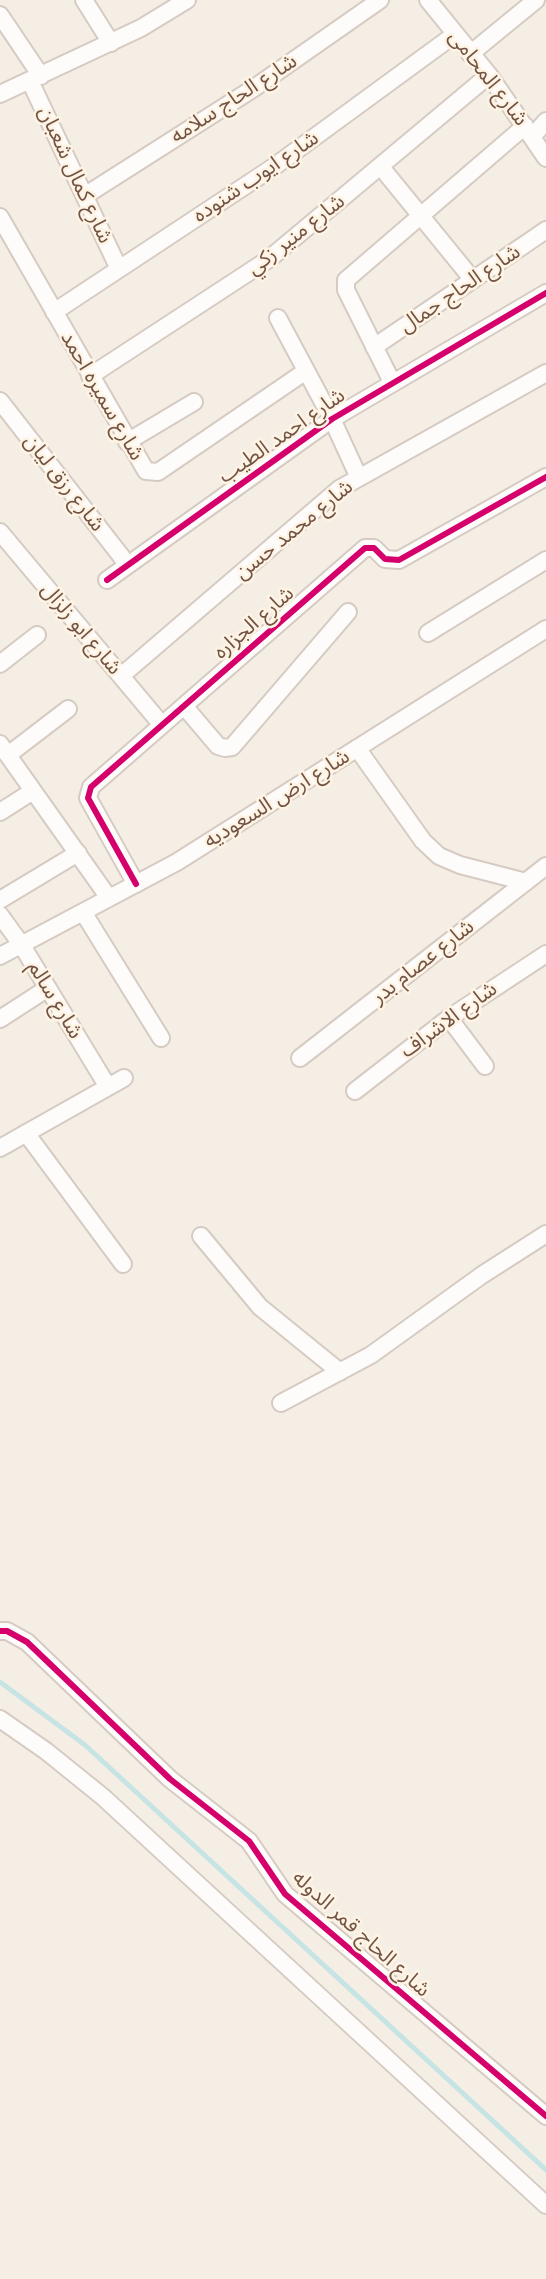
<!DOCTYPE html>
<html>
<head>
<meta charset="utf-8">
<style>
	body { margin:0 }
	canvas { display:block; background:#f5eee5 }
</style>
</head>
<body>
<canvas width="546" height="2279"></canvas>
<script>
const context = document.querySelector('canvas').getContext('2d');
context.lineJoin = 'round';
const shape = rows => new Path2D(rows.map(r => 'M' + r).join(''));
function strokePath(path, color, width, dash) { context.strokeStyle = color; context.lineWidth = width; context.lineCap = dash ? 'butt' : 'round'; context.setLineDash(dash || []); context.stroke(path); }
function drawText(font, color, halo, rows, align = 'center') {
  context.font = font + ' "Open Sans","Noto Sans Arabic",sans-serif'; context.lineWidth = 5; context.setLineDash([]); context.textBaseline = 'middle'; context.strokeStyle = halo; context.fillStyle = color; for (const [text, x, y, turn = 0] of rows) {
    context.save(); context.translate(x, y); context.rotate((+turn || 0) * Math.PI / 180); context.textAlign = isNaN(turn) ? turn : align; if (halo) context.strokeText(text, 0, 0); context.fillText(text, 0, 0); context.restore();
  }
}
strokePath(shape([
	[0,1682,85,1745,546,2170]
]), '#c7e4e5', 5);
const minor = shape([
	[84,0,111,43],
	[428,0,489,75,546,158],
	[0,15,41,76],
	[470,54,536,0],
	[30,81,119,269],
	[0,94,141,28,187,0],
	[533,136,546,121],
	[381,167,473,280],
	[86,195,254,88,380,0],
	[0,217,146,471,158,472,306,371],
	[54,312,275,166,454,35],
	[278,318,332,419,359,478],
	[374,347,546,230],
	[90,376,269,259,489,75],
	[392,382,346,290,346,280,525,126],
	[0,401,128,565],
	[127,442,194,402],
	[0,532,162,725],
	[107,580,332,419,546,293],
	[428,633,546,560],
	[0,664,37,635],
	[121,676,339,489,546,373],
	[184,706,218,746,225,748,232,747,348,612],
	[0,744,109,898],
	[357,748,423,841,439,856,460,865,526,882],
	[8,755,68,709],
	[0,812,33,791],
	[136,884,88,798,91,787,365,548,374,548,385,559,399,560,546,477],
	[0,900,78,853],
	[83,912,161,1038],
	[0,915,21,944,108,1087],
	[0,956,177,862,546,629],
	[449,1018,485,1066],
	[0,1019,48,988],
	[300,1058,546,866],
	[355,1091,449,1018,546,954],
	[26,1133,123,1264],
	[0,1148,124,1078],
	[201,1236,260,1307,340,1372],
	[281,1403,371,1355,482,1275,546,1234],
	[0,1631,7,1631,27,1642,170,1779,249,1841,285,1894,546,2116],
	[0,1719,46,1751,103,1797,546,2205]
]);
strokePath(minor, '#d6cbc3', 20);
strokePath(minor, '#fefcfb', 16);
strokePath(shape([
	[107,580,332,419,546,293],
	[136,884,88,798,91,787,365,548,374,548,385,559,399,560,546,477],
	[0,1631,7,1631,27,1642,170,1779,249,1841,285,1894,546,2116]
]), '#d6006c', 6);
drawText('21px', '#725446', '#fff4e4', [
	["شارع المحامى",488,78,52],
	["شارع الحاج سلامه",234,99,-33],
	["شارع كمال شعبان",75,175,65],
	["شارع ايوب شنوده",256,177,-34],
	["شارع منير زكي",296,235,-38],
	["شارع الحاج جمال",460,289,-34],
	["شارع سميره احمد",102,396,60],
	["شارع احمد الطيب",282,436,-35],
	["شارع رزق ليان",64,483,52],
	["شارع محمد حسن",294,530,-39],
	["شارع الجزاره",254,623,-41],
	["شارع ابو زلزال",81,629,50],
	["شارع ارض السعوديه",277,799,-32],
	["شارع عصام بدر",423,962,-38],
	["شارع سالم",55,1000,59],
	["شارع الاشراف",449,1020,-36],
	["شارع الحاج قمر الدوله",361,1934,42]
]);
</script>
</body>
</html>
